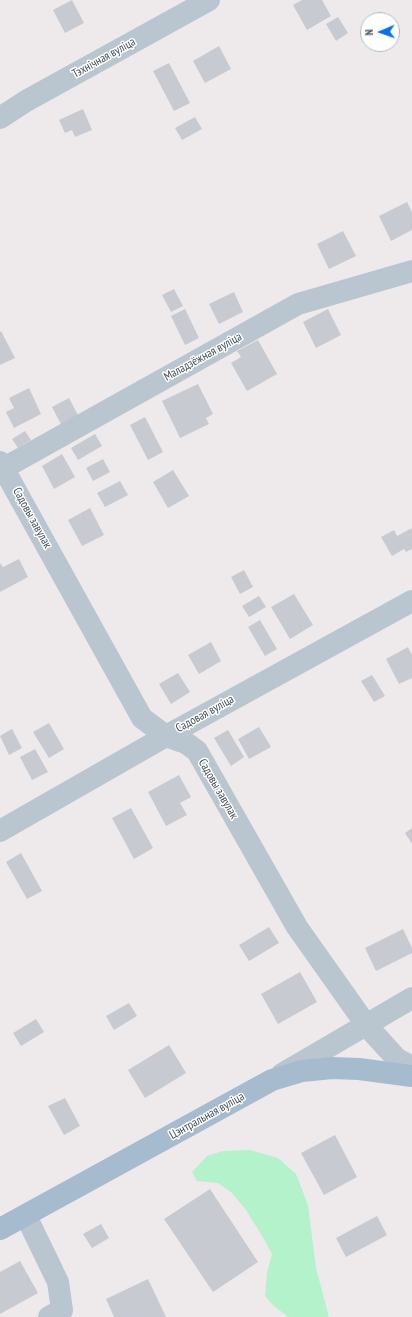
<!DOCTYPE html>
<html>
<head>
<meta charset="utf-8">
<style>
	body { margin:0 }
	#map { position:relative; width:412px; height:1317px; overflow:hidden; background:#eeeaeb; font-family:"PT Sans Narrow",sans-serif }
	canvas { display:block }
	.north { position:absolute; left:360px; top:12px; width:40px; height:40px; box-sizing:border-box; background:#fff; border:1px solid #b3b9bd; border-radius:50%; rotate:268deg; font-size:11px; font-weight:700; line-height:16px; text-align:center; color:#424f5a }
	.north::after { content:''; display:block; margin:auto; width:14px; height:18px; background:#0870ea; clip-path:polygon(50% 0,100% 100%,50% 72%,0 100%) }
</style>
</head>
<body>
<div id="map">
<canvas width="412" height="1317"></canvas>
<div class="north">N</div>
</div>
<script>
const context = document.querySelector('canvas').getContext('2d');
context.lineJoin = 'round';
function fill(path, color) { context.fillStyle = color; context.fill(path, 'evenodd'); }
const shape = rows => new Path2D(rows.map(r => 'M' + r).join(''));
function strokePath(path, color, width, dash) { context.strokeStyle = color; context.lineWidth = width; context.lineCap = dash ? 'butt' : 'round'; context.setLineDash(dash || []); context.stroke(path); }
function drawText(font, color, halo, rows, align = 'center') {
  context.font = font + ' "PT Sans Narrow",sans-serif'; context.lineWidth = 3; context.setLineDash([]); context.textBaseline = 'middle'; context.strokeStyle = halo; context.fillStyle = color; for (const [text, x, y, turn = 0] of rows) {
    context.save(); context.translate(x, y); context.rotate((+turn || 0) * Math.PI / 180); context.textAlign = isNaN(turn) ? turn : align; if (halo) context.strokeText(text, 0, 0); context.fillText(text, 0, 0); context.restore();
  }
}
fill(shape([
	[250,1150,278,1158,296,1174,308,1205,316,1268,329,1317,288,1317,273,1305,265,1296,267,1273,272,1254,264,1239,246,1210,232,1193,218,1183,197,1181,192,1172,207,1156,223,1151]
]), '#b3f2ca');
fill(shape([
	[72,0,84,23,65,33,53,10],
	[302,0,322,0,331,16,307,30,293,5],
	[338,17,348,33,336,41,326,24],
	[219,46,231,69,205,83,193,61],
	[169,63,190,103,174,111,153,71],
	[83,109,92,130,75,137,72,130,65,133,59,120],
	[195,117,202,129,182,140,175,128],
	[407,202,412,213,412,230,391,241,379,216],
	[343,231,356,256,329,269,317,244],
	[174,289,183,306,171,312,162,295],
	[234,292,243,312,219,324,209,304],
	[185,309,199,338,185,345,171,316],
	[328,309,341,335,316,348,303,322],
	[1,331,15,358,0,365,0,332],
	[258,340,277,374,247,391,231,363,241,357,237,351],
	[198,384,213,414,206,418,209,424,180,438,162,401],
	[29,388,41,414,14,428,6,412,14,408,9,398],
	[69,398,81,421,64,430,52,407],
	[145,417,163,452,148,460,130,425],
	[25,431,31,440,18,448,12,439],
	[95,434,102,446,78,460,71,448],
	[62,454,75,477,54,489,42,466],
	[103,459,110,472,93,481,86,468],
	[173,470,189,496,168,508,153,482],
	[120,481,128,495,105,507,97,493],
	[90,508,104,535,82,546,68,520],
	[412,528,412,549,406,552,404,549,392,556,381,537,394,530,397,536],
	[19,559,28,577,0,592,0,563,3,567],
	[244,570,253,587,240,594,231,577],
	[294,594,313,625,290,639,271,607],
	[259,596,266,607,249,617,242,606],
	[260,620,277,649,265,656,248,627],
	[211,642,221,661,199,674,188,655],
	[408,647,412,655,412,678,399,684,386,659],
	[178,673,190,692,171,704,159,684],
	[372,675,385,696,374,702,361,681],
	[49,723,64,749,49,758,33,732],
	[259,727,271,747,249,759,238,739],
	[12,729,22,748,9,755,0,736],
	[228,730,244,757,231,766,214,738],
	[35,749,48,772,32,780,20,757],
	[179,775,191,797,180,803,187,815,166,826,148,792],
	[131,808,153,848,134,859,112,818],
	[412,828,412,844,405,833],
	[21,853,42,891,27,899,6,862],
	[269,927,279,943,249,961,239,945],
	[403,929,412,948,412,953,376,971,365,948],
	[300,972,317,1002,278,1024,261,994],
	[129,1003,137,1016,114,1030,106,1016],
	[36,1019,44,1032,21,1046,13,1033],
	[169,1045,186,1073,145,1098,128,1070],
	[65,1098,80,1126,64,1135,48,1106],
	[335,1135,357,1177,324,1195,301,1153],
	[210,1189,258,1262,213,1292,164,1219],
	[377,1216,387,1235,346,1257,336,1238],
	[101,1224,109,1238,92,1248,83,1234],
	[20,1261,38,1293,0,1314,0,1272],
	[148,1279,166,1317,114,1317,106,1299]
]), '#c7cad1');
strokePath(shape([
	[0,118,26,101,209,0],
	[0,462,142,718,166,736,186,743,197,751,297,927,367,1026,397,1059,412,1067],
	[4,468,298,304,412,271],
	[0,831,166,736,412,601],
	[282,1074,412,998],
	[26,1216,58,1282,62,1310,49,1317]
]), '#bac6cf', 22);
strokePath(shape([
	[0,1229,272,1080,302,1071,332,1068,359,1069,412,1076]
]), '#a7bbce', 22);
drawText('12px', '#424f5a', '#fff', [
	["Тэхнічная вуліца",104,58,-29],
	["Маладзёжная вуліца",203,357,-29],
	["Садовы завулак",32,518,61],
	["Садовая вуліца",205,714,-29],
	["Садовы завулак",218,789,60],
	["Цэнтральная вуліца",207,1116,-29]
]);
</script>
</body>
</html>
